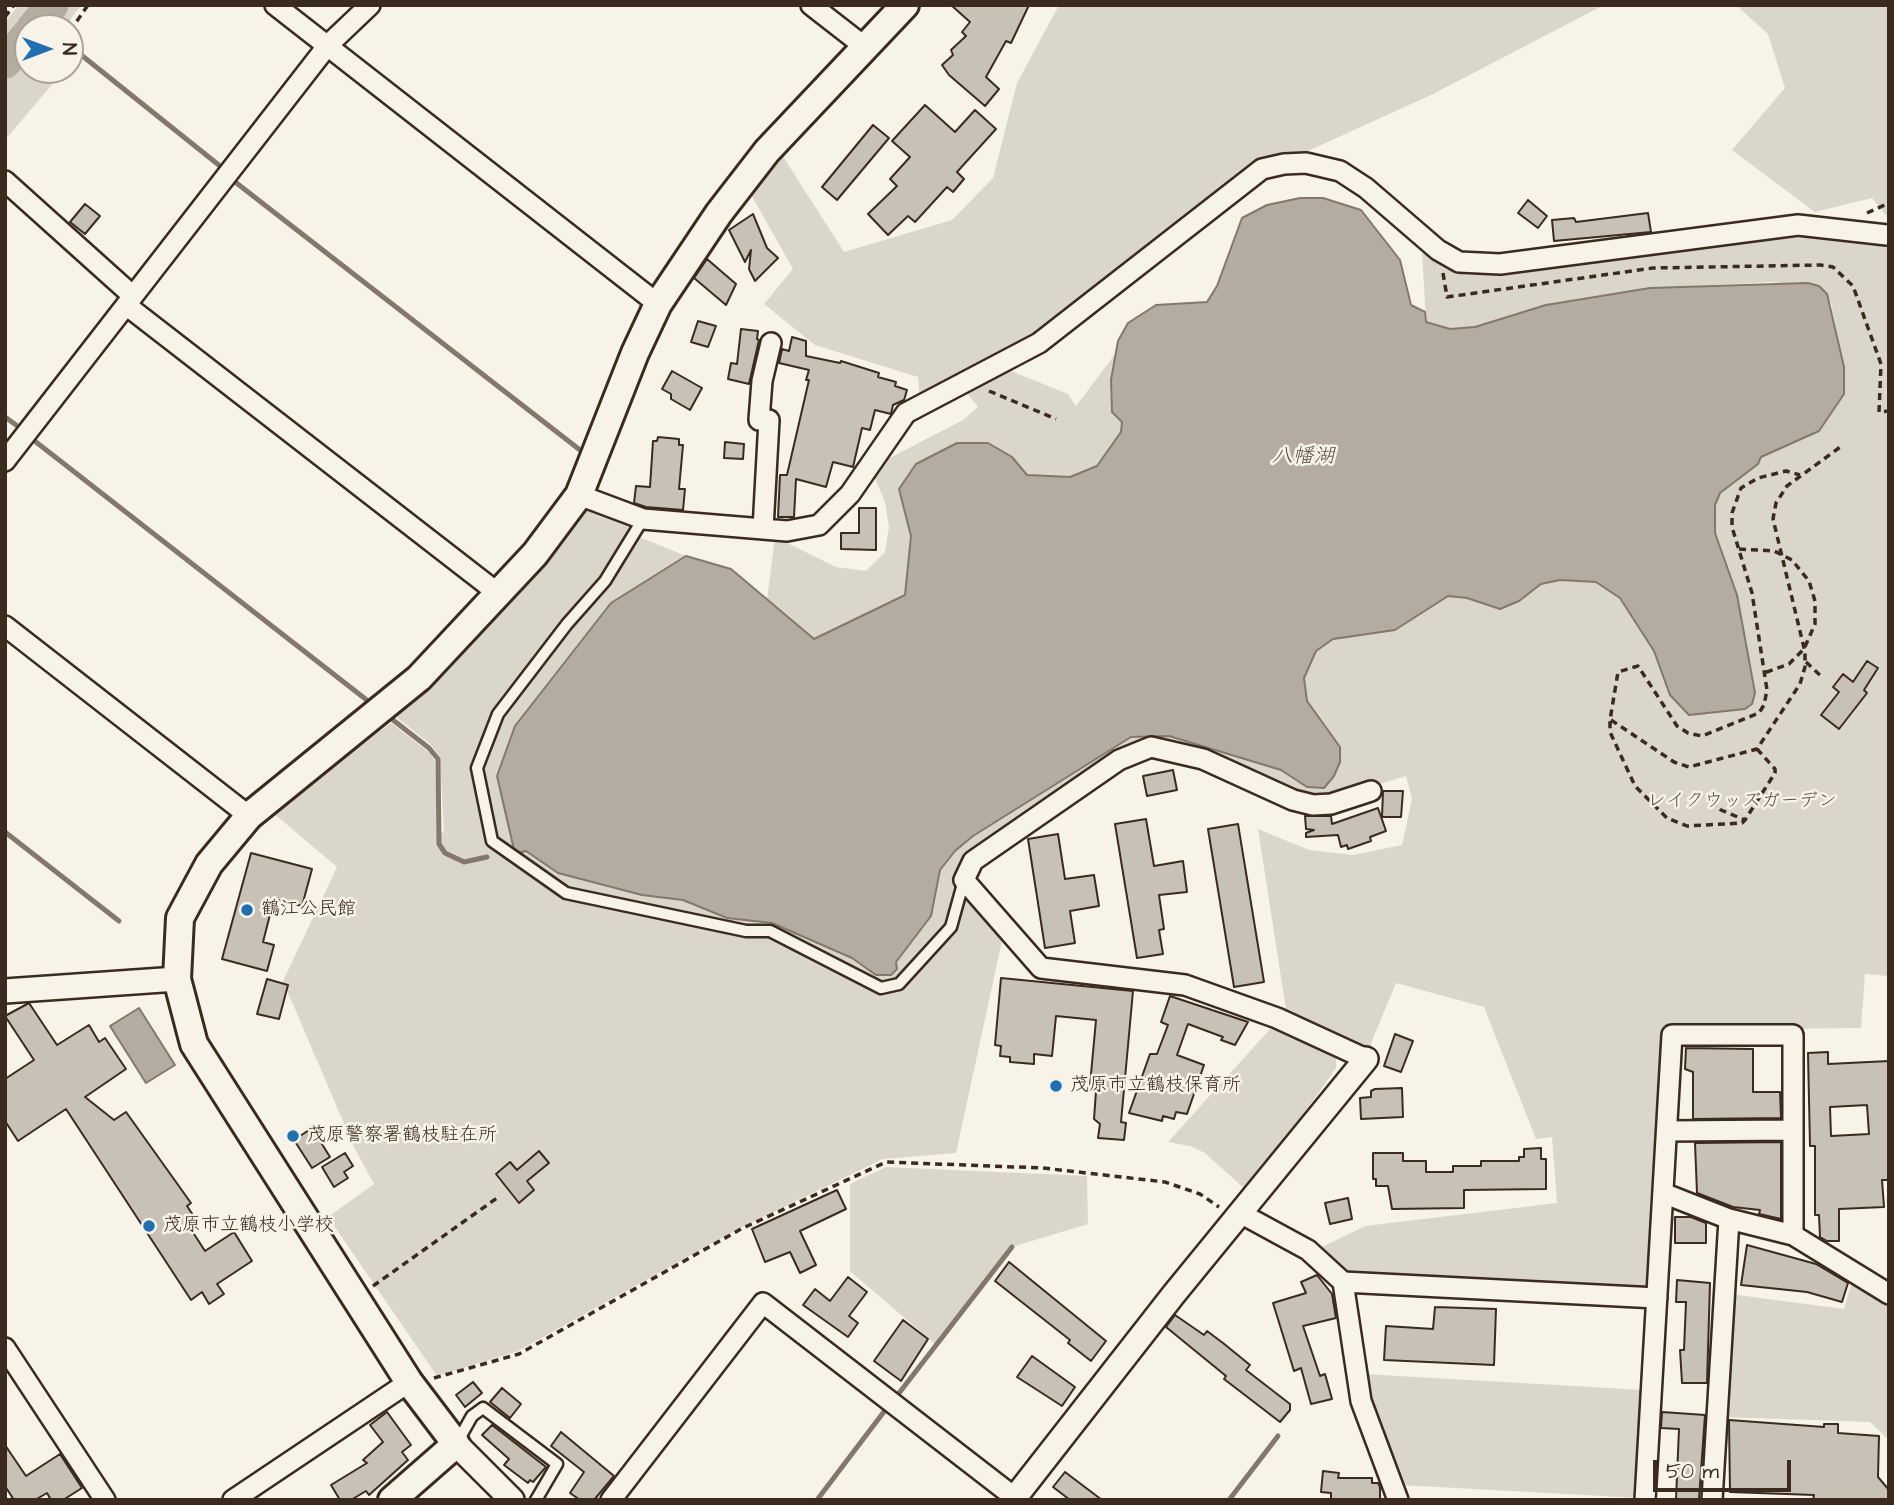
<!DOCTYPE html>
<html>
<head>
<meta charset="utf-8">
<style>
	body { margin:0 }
	#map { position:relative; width:1894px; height:1505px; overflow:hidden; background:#f7f3e8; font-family:"Architects Daughter",sans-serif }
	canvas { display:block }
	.frame { position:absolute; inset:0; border:7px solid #3b2a1e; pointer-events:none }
	.north { position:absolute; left:14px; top:14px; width:70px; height:70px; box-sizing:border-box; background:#f7f3e8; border:2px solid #aca397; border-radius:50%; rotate:90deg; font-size:19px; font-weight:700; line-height:28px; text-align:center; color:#3b2a1e }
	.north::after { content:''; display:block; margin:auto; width:24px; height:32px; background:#1f6fb2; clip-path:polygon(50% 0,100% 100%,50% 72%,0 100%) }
	.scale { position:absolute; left:1653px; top:1460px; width:138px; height:32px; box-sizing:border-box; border:4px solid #3b2a1e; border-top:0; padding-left:9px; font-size:21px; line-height:24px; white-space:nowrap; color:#3b2a1e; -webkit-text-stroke:5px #f7f3e8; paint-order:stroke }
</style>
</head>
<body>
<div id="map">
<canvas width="1894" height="1505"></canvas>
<div class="frame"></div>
<div class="north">N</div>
<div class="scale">50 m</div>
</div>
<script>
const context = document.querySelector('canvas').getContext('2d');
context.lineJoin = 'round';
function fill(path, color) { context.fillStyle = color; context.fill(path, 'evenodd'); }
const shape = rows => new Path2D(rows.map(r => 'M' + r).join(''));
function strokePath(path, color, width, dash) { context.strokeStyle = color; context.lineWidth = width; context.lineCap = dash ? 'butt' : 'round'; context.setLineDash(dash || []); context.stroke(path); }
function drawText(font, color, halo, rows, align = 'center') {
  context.font = font + ' "Architects Daughter","Klee One",sans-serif'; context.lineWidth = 5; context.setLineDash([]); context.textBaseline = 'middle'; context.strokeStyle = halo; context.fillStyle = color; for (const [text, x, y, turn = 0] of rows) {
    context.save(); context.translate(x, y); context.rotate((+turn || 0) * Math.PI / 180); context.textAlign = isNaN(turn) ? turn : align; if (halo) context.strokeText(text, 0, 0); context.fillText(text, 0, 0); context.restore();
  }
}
fill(shape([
	[19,5,46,5,5,55,5,22],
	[58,5,81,5,64,28,41,28],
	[1059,5,1604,5,1433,94,1297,156,1153,247,1017,348,920,398,918,377,815,345,764,304,793,269,749,191,782,155,844,252,952,220,993,178,1017,83],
	[1736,5,1889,5,1889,219,1872,198,1815,212,1732,150,1785,88,1768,34],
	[28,45,28,70,59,70,60,75,5,140,5,71],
	[1807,231,1889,231,1889,976,1865,974,1861,1028,1664,1030,1650,1285,1644,1289,1340,1273,1316,1250,1365,1226,1557,1203,1552,1137,1536,1139,1484,1007,1396,983,1369,1048,1287,1016,1258,829,1309,850,1353,855,1402,845,1412,799,1406,776,1336,797,1313,799,1154,742,972,854,954,889,954,901,969,893,1003,936,956,1153,883,1159,734,1231,518,1351,437,1376,328,1217,374,1184,355,1149,283,981,337,867,272,812,391,723,431,754,435,762,438,831,444,833,440,757,430,744,395,716,467,645,582,508,626,518,631,525,631,537,495,710,473,767,490,846,514,853,496,837,481,769,501,715,625,563,639,537,686,556,611,603,516,854,525,851,559,873,642,895,683,900,727,918,772,923,852,958,876,975,896,962,931,916,940,870,955,851,973,836,1131,737,1169,736,1281,770,1307,787,1340,747,1307,701,1304,678,1316,651,1333,639,1395,630,1448,596,1467,598,1500,609,1519,601,1541,584,1560,580,1596,582,1620,598,1654,651,1708,715,1724,709,1745,709,1745,643,1737,595,1715,533,1715,504,1720,493,1758,464,1761,457,1819,431,1844,394,1844,367,1831,303,1819,286,1771,282,1650,288,1546,305,1475,327,1450,329,1426,322,1422,251,1457,270,1496,273],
	[1115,354,1110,394,1122,422,1121,432,1097,466,1070,477,1051,479,1026,475,1012,457,899,489,911,536,905,595,814,639,767,600,775,537,836,567,866,571,885,552,889,527,885,502,874,476,884,461,963,420,978,407,966,392,1011,371,1068,394,1076,406],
	[1271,1028,1336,1053,1336,1068,1287,1138,1245,1189,1205,1153,1190,1146,1168,1142],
	[886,1167,1087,1176,1088,1224,1012,1247,936,1345,850,1271,850,1184],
	[1854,1274,1889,1299,1889,1440,1870,1422,1723,1417,1730,1294,1844,1309],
	[1364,1374,1643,1390,1638,1498,1401,1485,1367,1400]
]), '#dbd6cb');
const water = shape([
	[1300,198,1323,198,1361,210,1400,260,1411,305,1425,312,1426,322,1450,329,1475,327,1546,305,1650,288,1808,283,1819,286,1827,294,1844,367,1844,394,1819,431,1761,457,1758,464,1720,493,1715,505,1715,533,1737,595,1755,693,1752,704,1745,709,1689,715,1670,695,1654,651,1620,598,1596,582,1560,580,1541,584,1519,601,1500,609,1467,598,1448,596,1395,630,1333,639,1316,651,1304,678,1307,701,1340,747,1340,762,1334,776,1324,788,1307,787,1281,770,1169,736,1131,737,973,836,955,851,940,870,931,916,896,962,897,969,891,975,876,975,852,958,772,923,727,918,683,900,642,895,558,873,526,851,515,854,497,776,515,726,611,603,686,556,731,569,814,639,905,595,911,536,899,489,916,464,957,443,988,443,1012,457,1027,475,1070,477,1097,466,1121,432,1122,422,1112,412,1111,380,1118,341,1128,323,1156,305,1207,302,1217,286,1242,218,1267,205,1300,198],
	[139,1008,175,1065,146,1083,110,1026,139,1008]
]);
fill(water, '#b4aca0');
strokePath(water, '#84786c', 2);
strokePath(shape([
	[35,26,38,28],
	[70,46,225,170],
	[230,178,580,450],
	[5,417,16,425],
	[36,442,368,701],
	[393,720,429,748,438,759,439,844,445,853,464,862,487,857],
	[5,832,119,921],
	[896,1397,1012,1247],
	[817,1500,886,1409],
	[1229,1500,1278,1436]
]), '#84786c', 5);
strokePath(shape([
	[33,28,52,5],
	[5,62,28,35]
]), '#b4aca0', 33);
const building = shape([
	[951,5,1029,5,1011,43,1006,41,986,77,999,89,985,106,949,75,942,65,953,55,951,50,966,36,962,32,970,22,951,5],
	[925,105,955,132,975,110,996,129,957,172,964,179,953,192,947,187,915,222,908,216,888,235,868,214,897,186,890,179,910,157,892,141,925,105],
	[873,125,889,138,837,200,822,187,873,125],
	[1528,200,1547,216,1538,228,1518,213,1528,200],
	[85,204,100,216,85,234,70,222,85,204],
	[1648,213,1651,232,1554,241,1552,220,1574,218,1576,222,1648,213],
	[753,214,767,248,778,258,755,281,749,269,751,250,745,262,729,230,753,214],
	[707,259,736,284,726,305,694,278,707,259],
	[698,321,716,326,708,347,691,342,698,321],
	[741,329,758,331,757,339,759,340,749,384,728,379,731,363,737,364,741,329],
	[792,337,806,341,806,356,840,363,841,361,879,373,878,377,896,382,895,386,907,390,904,400,893,405,891,414,875,410,870,430,862,428,853,467,833,462,826,487,796,479,794,517,778,517,780,475,787,475,809,380,806,380,809,370,779,363,782,349,789,351,792,337],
	[672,371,702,388,690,410,671,399,671,394,662,389,672,371],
	[658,437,679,439,679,445,683,445,679,489,685,489,683,510,646,507,634,503,636,486,650,487,653,441,657,441,658,437],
	[725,442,744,444,743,459,724,458,725,442],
	[859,508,876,508,876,550,841,549,841,533,859,533,859,508],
	[1867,661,1878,668,1864,690,1867,693,1839,729,1821,715,1839,692,1833,687,1843,674,1853,682,1867,661],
	[1173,770,1177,790,1147,796,1143,776,1173,770],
	[1383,791,1403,791,1401,817,1382,817,1383,791],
	[1378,808,1386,831,1370,837,1371,841,1348,849,1347,845,1341,847,1338,835,1306,837,1306,833,1314,830,1306,829,1305,816,1331,816,1332,824,1378,808],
	[1146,819,1154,866,1183,861,1187,892,1159,895,1164,929,1159,930,1163,954,1137,958,1115,824,1146,819],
	[1238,824,1264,982,1234,987,1208,829,1238,824],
	[1058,834,1065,879,1094,875,1099,906,1070,911,1075,943,1045,948,1028,839,1058,834],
	[251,853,312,869,302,906,274,899,263,942,274,945,267,971,222,959,251,853],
	[1001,978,1133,991,1121,1122,1126,1123,1124,1140,1098,1138,1100,1124,1094,1119,1096,1091,1090,1085,1096,1020,1056,1016,1052,1056,1034,1054,1034,1064,1010,1062,1010,1057,1000,1056,1001,1046,995,1045,1001,978],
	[267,979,288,985,279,1019,257,1014,267,979],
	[1170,996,1248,1022,1235,1045,1221,1040,1223,1037,1188,1024,1177,1055,1204,1065,1187,1114,1176,1112,1174,1119,1163,1116,1162,1121,1129,1113,1150,1054,1157,1054,1168,1025,1161,1022,1170,996],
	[29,1003,57,1045,89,1025,99,1042,105,1038,126,1069,85,1097,114,1120,126,1112,191,1203,187,1206,193,1215,185,1220,205,1251,234,1232,252,1261,217,1284,224,1294,209,1304,202,1292,191,1300,66,1109,18,1141,5,1121,5,1079,34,1060,5,1016,29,1003],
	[1395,1034,1413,1041,1401,1072,1384,1066,1395,1034],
	[1686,1048,1753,1049,1753,1092,1780,1092,1781,1118,1693,1119,1693,1072,1685,1069,1686,1048],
	[1828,1052,1828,1064,1889,1061,1889,1180,1882,1180,1884,1207,1839,1209,1839,1241,1827,1241,1820,1237,1819,1215,1815,1215,1815,1146,1810,1146,1808,1053,1828,1052],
	[1867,1105,1869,1134,1831,1136,1830,1107,1867,1105],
	[1402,1088,1403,1117,1361,1119,1360,1098,1371,1097,1371,1091,1375,1089,1402,1088],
	[312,1128,330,1157,312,1168,294,1140,312,1128],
	[1781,1142,1781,1219,1759,1214,1760,1210,1733,1207,1697,1193,1695,1143,1781,1142],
	[1541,1148,1541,1159,1546,1159,1546,1189,1464,1190,1464,1208,1392,1209,1388,1186,1376,1186,1376,1179,1373,1179,1373,1153,1403,1153,1403,1161,1426,1161,1426,1172,1453,1172,1453,1166,1481,1166,1481,1161,1519,1161,1519,1157,1524,1157,1524,1149,1541,1148],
	[539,1151,549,1163,527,1181,534,1190,519,1203,496,1174,510,1162,517,1170,539,1151],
	[345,1153,353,1166,344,1172,348,1178,334,1187,322,1167,345,1153],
	[837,1190,846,1209,800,1231,816,1265,800,1273,790,1252,765,1262,752,1229,837,1190],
	[1348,1198,1352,1219,1330,1224,1325,1203,1348,1198],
	[1675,1217,1691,1217,1706,1223,1706,1243,1675,1243,1675,1217],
	[1747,1245,1816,1264,1848,1283,1842,1302,1807,1292,1741,1285,1747,1245],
	[1009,1262,1106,1341,1091,1361,1068,1343,1070,1340,995,1281,1009,1262],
	[1317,1275,1332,1294,1336,1318,1303,1326,1320,1376,1325,1374,1332,1399,1311,1404,1301,1368,1294,1371,1273,1303,1306,1293,1301,1282,1317,1275],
	[848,1277,867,1292,849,1316,858,1323,848,1337,803,1305,815,1289,830,1301,848,1277],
	[1677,1280,1710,1283,1707,1383,1682,1383,1680,1350,1684,1350,1686,1302,1676,1302,1677,1280],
	[1435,1307,1496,1309,1494,1365,1384,1360,1386,1326,1433,1329,1435,1307],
	[1175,1315,1204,1335,1207,1331,1223,1343,1250,1365,1246,1370,1290,1404,1290,1410,1280,1422,1224,1379,1226,1376,1166,1327,1175,1315],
	[903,1320,928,1339,901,1381,874,1361,903,1320],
	[1032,1356,1075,1387,1062,1406,1017,1377,1032,1356],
	[473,1382,482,1393,465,1407,456,1395,473,1382],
	[502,1388,521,1404,510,1418,490,1402,502,1388],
	[387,1412,411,1445,402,1452,408,1460,369,1495,366,1491,351,1500,340,1500,331,1485,367,1463,363,1460,383,1442,370,1425,387,1412],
	[1662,1412,1705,1415,1699,1499,1676,1499,1679,1429,1661,1428,1662,1412],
	[1729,1420,1824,1427,1824,1424,1838,1424,1838,1433,1879,1436,1878,1477,1889,1490,1889,1500,1813,1500,1814,1495,1730,1492,1729,1420],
	[492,1425,546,1467,533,1482,530,1480,528,1483,504,1465,509,1459,482,1435,492,1425],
	[561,1432,614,1476,594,1500,580,1500,570,1493,584,1472,551,1446,561,1432],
	[5,1445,26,1476,60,1454,82,1488,63,1500,51,1500,47,1493,35,1500,14,1500,5,1486,5,1445],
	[1323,1471,1339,1473,1338,1478,1372,1478,1372,1483,1378,1483,1380,1487,1380,1500,1331,1500,1331,1493,1321,1492,1323,1471],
	[1065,1472,1102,1500,1070,1500,1053,1487,1065,1472]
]);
fill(building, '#c8c1b6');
strokePath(building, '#3b2a1e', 2);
const service = shape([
	[643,519,605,581,567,624,498,714,477,768,492,841,566,893,746,931,770,931,881,988,899,984,951,927,964,880],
	[458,1441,472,1416,483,1408,557,1464,536,1500]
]);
const minor = shape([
	[275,5,658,304],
	[811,5,865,47],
	[5,181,133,296],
	[126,305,499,594],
	[5,461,328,45,370,5],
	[579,495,643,519,787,531,819,525,850,494,906,413,1039,343,1262,169,1284,164,1306,163,1340,171,1366,188,1438,250,1459,262,1500,264,1798,225,1887,235],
	[763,529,769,420,759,420,762,381,771,343],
	[5,626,249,816],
	[1366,1059,1277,1018,1185,985,1041,968,964,880,973,861,1119,760,1151,747,1203,759,1293,800,1313,805,1331,804,1371,791],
	[1667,1131,1793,1130],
	[1663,1193,1729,1219,1793,1235,1889,1294],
	[1240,1213,1308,1250,1343,1282,1657,1298],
	[1343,1282,1361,1401,1398,1500],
	[5,1348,105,1500],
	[233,1500,409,1382],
	[611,1500,763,1303,1018,1500],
	[1645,1500,1672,1035,1793,1035,1793,1235],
	[1712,1500,1729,1219]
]);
const tertiary = shape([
	[5,991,177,979],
	[456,1444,512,1500],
	[1013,1500,1174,1294,1366,1059]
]);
const secondary = shape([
	[392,1500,456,1444,409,1382,194,1044,177,979,180,918,209,864,249,816,419,678,535,554,579,495,635,353,658,304,719,213,767,151,905,5]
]);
strokePath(service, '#3b2a1e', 15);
strokePath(minor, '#3b2a1e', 24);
strokePath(tertiary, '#3b2a1e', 28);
strokePath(secondary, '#3b2a1e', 32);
strokePath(shape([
	[5,17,14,5],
	[70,31,88,5],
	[1867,213,1889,203],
	[1443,273,1447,297,1653,268,1820,265,1833,267,1853,286,1881,364,1879,412,1889,411],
	[989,391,1056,419],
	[1739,549,1774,551,1792,560,1809,581,1815,601,1815,624,1804,649,1789,664,1764,673],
	[1806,662,1822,677],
	[1611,720,1674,762,1689,767,1757,749,1800,684,1805,667,1805,652,1773,519,1776,503,1787,486,1843,445],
	[1757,749,1775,769,1775,773,1745,820,1742,823,1687,826,1667,818,1635,786,1610,732,1610,720,1618,672,1638,666,1677,726,1688,733,1702,736,1759,713,1764,705,1767,690,1752,593,1732,527,1732,513,1741,488,1758,478,1786,471,1800,475],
	[1711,801,1721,810,1745,820],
	[373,1286,497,1198],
	[434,1378,519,1354,741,1229,886,1162,1043,1168,1165,1182,1200,1194,1219,1207]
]), '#3b2a1e', 3.5, [7, 5]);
strokePath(service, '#f7f3e8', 10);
strokePath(minor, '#f7f3e8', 19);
strokePath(tertiary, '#f7f3e8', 23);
strokePath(secondary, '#f7f3e8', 26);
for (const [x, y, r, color] of [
	[247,910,7,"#1f6fb2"],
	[1056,1086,7,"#1f6fb2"],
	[293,1136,7,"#1f6fb2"],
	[149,1226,7,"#1f6fb2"]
]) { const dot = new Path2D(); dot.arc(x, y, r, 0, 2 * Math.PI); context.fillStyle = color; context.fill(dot); strokePath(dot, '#f7f3e8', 2.5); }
drawText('19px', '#5b4c41', '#f7f3e8', [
	["レイクウッズガーデン",1742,802]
]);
drawText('19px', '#3b2a1e', '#f7f3e8', [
	["鶴江公民館",261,910],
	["茂原市立鶴枝保育所",1070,1086],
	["茂原警察署鶴枝駐在所",307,1136],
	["茂原市立鶴枝小学校",163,1226]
], 'left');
drawText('italic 21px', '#5f5145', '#f7f3e8', [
	["八幡湖",1303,458]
]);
</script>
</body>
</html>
